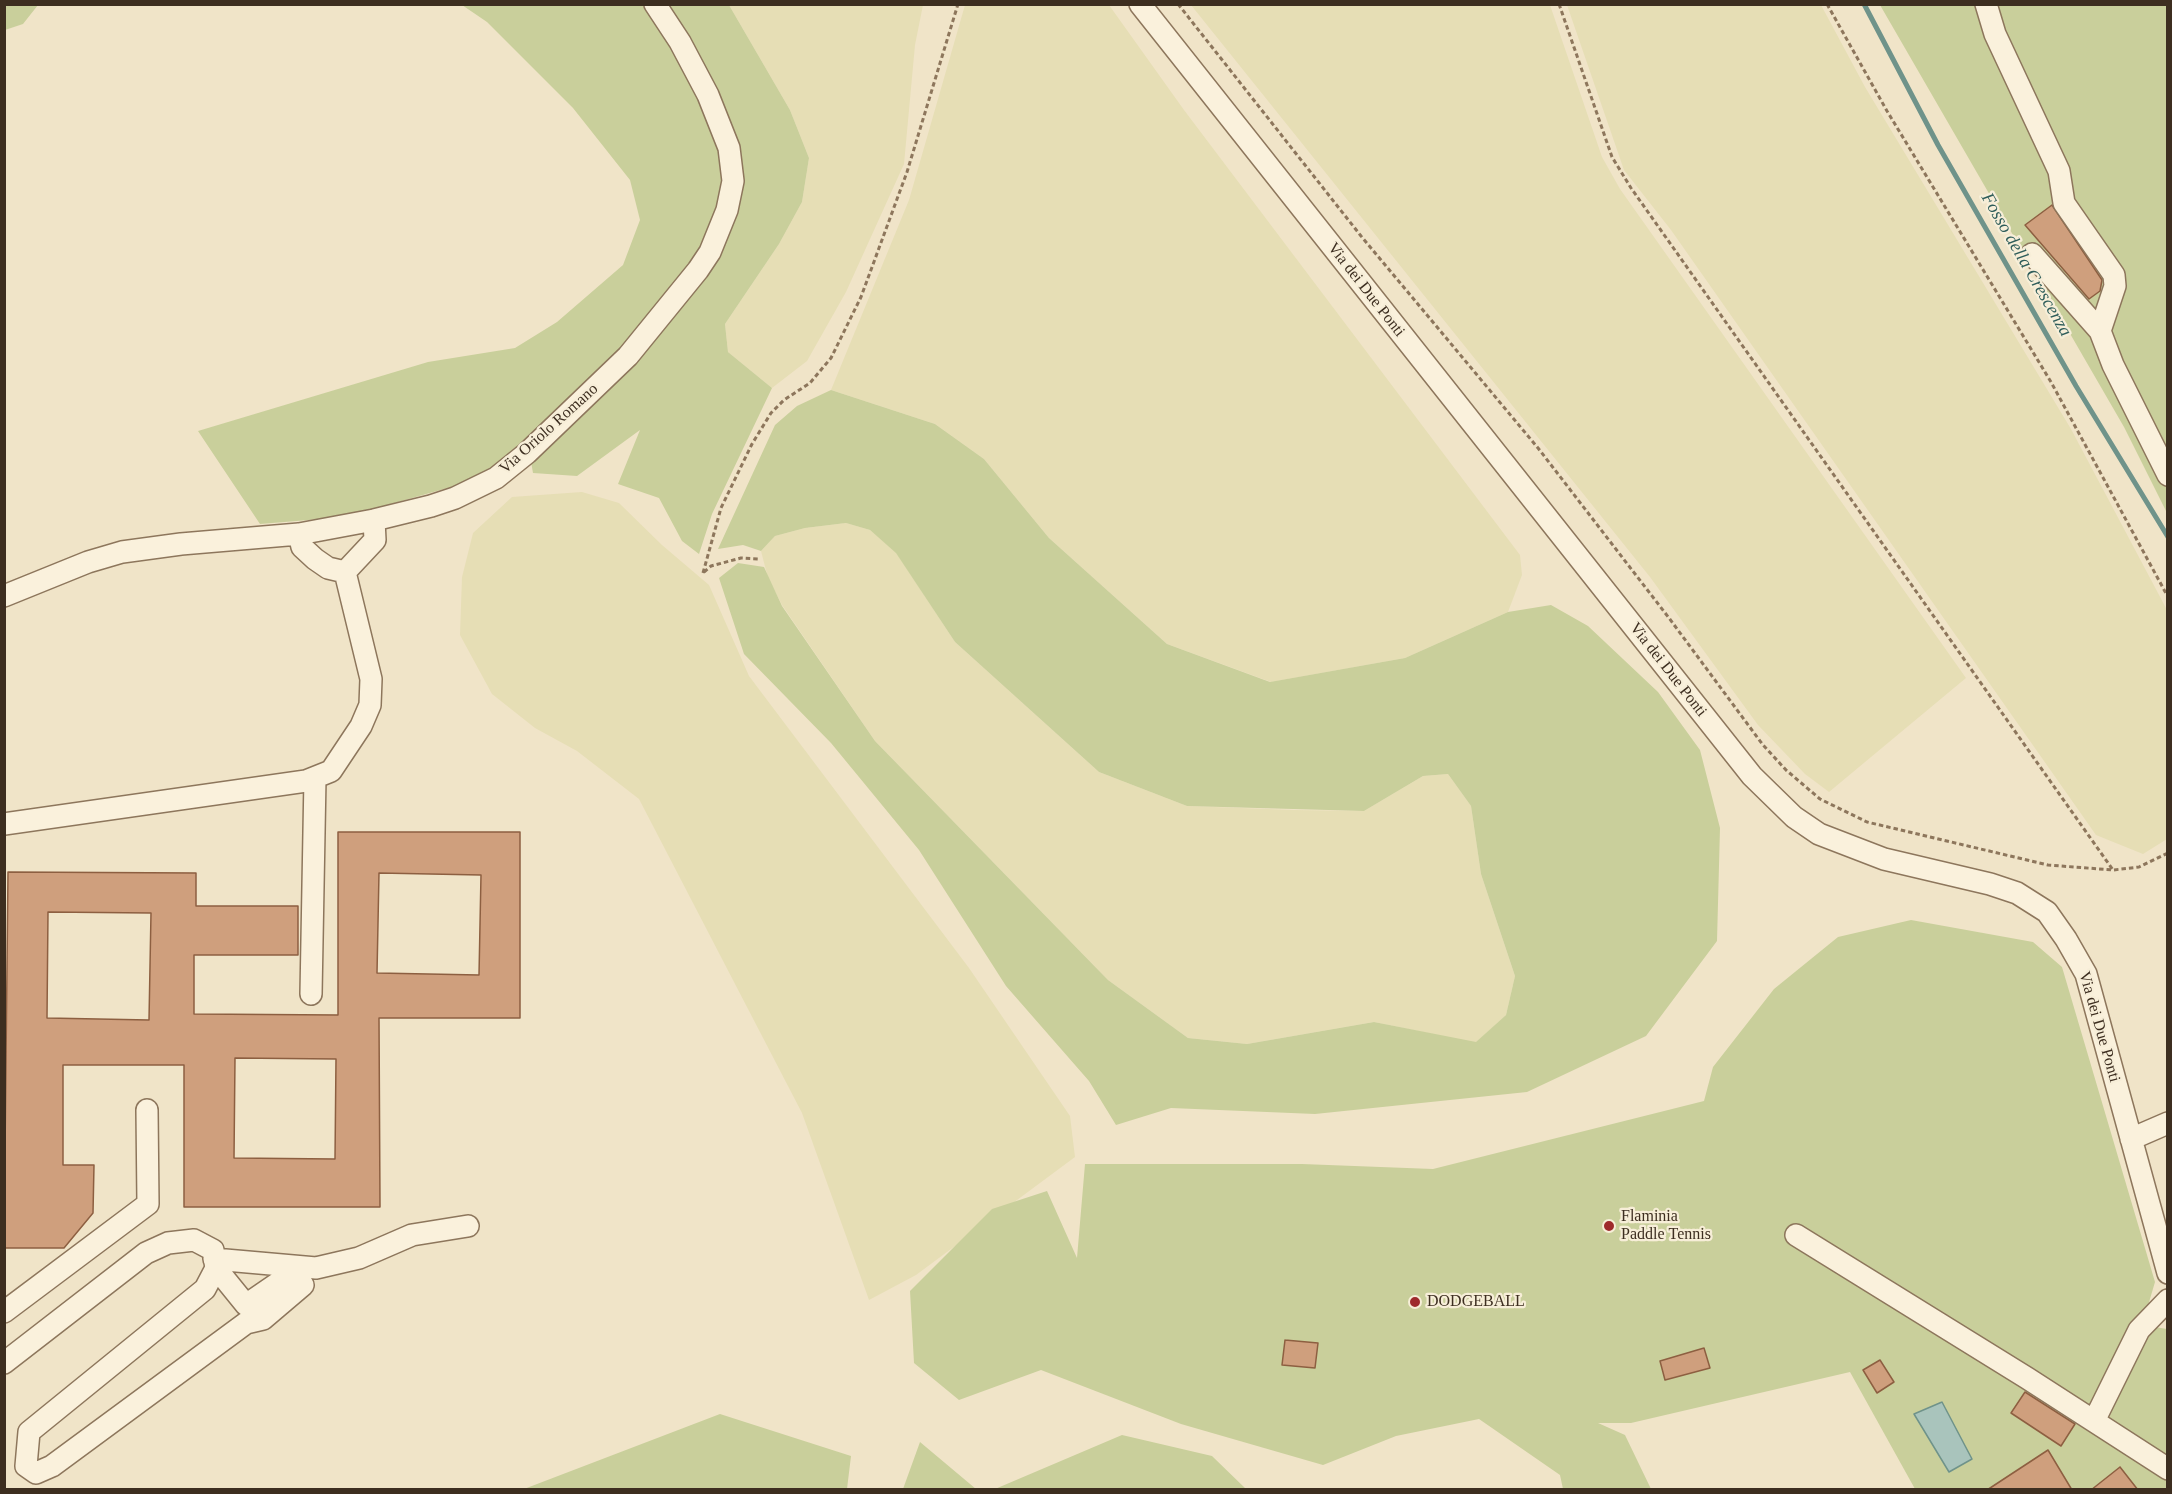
<!DOCTYPE html>
<html>
<head>
<meta charset="utf-8">
<style>
	body { margin:0 }
	#map { position:relative; width:2172px; height:1494px; overflow:hidden; background:#f0e4c8; font-family:"Times New Roman",serif }
	canvas { display:block }
	.frame { position:absolute; inset:0; border:6px solid #3d2e20; pointer-events:none }
</style>
</head>
<body>
<div id="map">
<canvas width="2172" height="1494"></canvas>
<div class="frame"></div>
</div>
<script>
const context = document.querySelector('canvas').getContext('2d');
context.lineJoin = 'round';
function fill(path, color) { context.fillStyle = color; context.fill(path, 'evenodd'); }
const shape = rows => new Path2D(rows.map(r => 'M' + r).join(''));
function strokePath(path, color, width, dash) { context.strokeStyle = color; context.lineWidth = width; context.lineCap = dash ? 'butt' : 'round'; context.setLineDash(dash || []); context.stroke(path); }
function drawText(font, color, halo, rows, align = 'center') {
  context.font = font + ' "Times New Roman",serif'; context.lineWidth = 4.5; context.setLineDash([]); context.textBaseline = 'middle'; context.strokeStyle = halo; context.fillStyle = color; for (const [text, x, y, turn = 0] of rows) {
    context.save(); context.translate(x, y); context.rotate((+turn || 0) * Math.PI / 180); context.textAlign = isNaN(turn) ? turn : align; if (halo) context.strokeText(text, 0, 0); context.fillText(text, 0, 0); context.restore();
  }
}
fill(shape([
	[729,5,923,5,915,45,904,164,846,292,807,361,772,388,728,352,725,324,779,244,802,202,809,158,790,110],
	[965,5,1109,5,1184,110,1520,555,1522,575,1508,612,1405,658,1271,682,1167,644,1049,538,984,459,935,424,831,390,909,200],
	[1191,5,1550,5,1602,157,1620,189,1966,678,1829,792,1805,774,1758,725,1650,577],
	[1567,5,1821,5,1865,87,2071,429,2167,610,2167,839,2143,854,2096,835,1671,230,1624,170],
	[582,492,619,503,662,545,709,585,749,676,969,968,1070,1116,1075,1157,916,1275,869,1300,802,1113,639,799,577,751,535,728,492,694,460,635,462,577,473,533,512,497],
	[846,523,870,530,896,552,955,642,1099,772,1187,806,1295,810,1364,811,1423,776,1448,774,1471,806,1481,874,1515,976,1506,1015,1476,1043,1374,1022,1247,1044,1188,1038,1108,980,875,741,782,605,768,578,761,551,775,536,805,528]
]), '#e6deb5');
fill(shape([
	[5,4,38,4,38,5,23,24,5,30],
	[462,5,729,5,790,110,809,158,802,202,779,244,725,324,728,352,772,388,712,514,699,554,682,541,659,498,618,484,640,430,577,476,533,473,527,439,482,475,451,487,345,517,260,524,198,431,428,362,515,348,557,322,623,265,640,220,630,180,573,108,487,22],
	[1880,5,2167,5,2167,513,2124,427],
	[831,390,935,424,984,459,1049,538,1167,644,1270,682,1405,658,1508,612,1551,605,1588,626,1658,692,1700,750,1720,828,1717,941,1646,1036,1527,1092,1315,1114,1171,1108,1116,1125,1089,1081,1006,986,919,850,831,743,744,654,719,578,738,563,764,567,782,606,875,741,1108,980,1188,1038,1247,1044,1374,1022,1476,1042,1506,1015,1515,976,1481,874,1471,806,1448,774,1423,776,1364,811,1187,806,1099,772,955,642,896,553,870,530,846,523,805,528,775,536,761,551,743,545,718,549,775,425,797,406],
	[1911,920,2033,942,2062,967,2155,1282,2147,1309,2155,1327,2167,1329,2167,1489,1915,1489,1850,1372,1631,1423,1598,1423,1625,1435,1651,1489,1563,1489,1560,1475,1479,1419,1396,1436,1323,1465,1181,1424,1041,1370,959,1400,914,1363,910,1291,992,1209,1047,1191,1077,1258,1085,1164,1302,1164,1433,1169,1704,1101,1713,1067,1774,989,1838,937],
	[720,1414,851,1456,847,1489,524,1489],
	[1122,1435,1212,1456,1246,1489,995,1489],
	[920,1442,976,1489,903,1489]
]), '#c9cf9b');
const water = shape([
	[1942,1402,1972,1459,1949,1472,1914,1414,1942,1402]
]);
fill(water, '#a9c4bc');
strokePath(water, '#6f938a', 1.5);
strokePath(shape([
	[1864,4,1938,145,2076,386,2168,537]
]), '#6f938a', 5);
const building = shape([
	[2052,205,2102,280,2100,291,2089,299,2025,225,2052,205],
	[338,832,520,832,520,1018,379,1018,380,1207,184,1207,184,1065,63,1065,63,1165,94,1165,93,1213,64,1248,4,1248,8,872,196,873,196,906,298,906,298,955,194,955,194,1014,338,1015,338,832],
	[379,873,481,875,479,975,377,973,379,873],
	[48,912,151,913,149,1020,47,1018,48,912],
	[235,1058,336,1059,335,1159,234,1158,235,1058],
	[1285,1340,1318,1343,1315,1368,1282,1365,1285,1340],
	[1704,1348,1710,1368,1665,1380,1660,1361,1704,1348],
	[1880,1360,1894,1382,1877,1393,1863,1370,1880,1360],
	[2025,1392,2075,1424,2061,1446,2011,1413,2025,1392],
	[2048,1450,2072,1490,1987,1490,2048,1450],
	[2120,1467,2138,1490,2091,1490,2120,1467]
]);
fill(building, '#cf9f7d');
strokePath(building, '#8d5f41', 1.5);
const minor = shape([
	[1140,4,1752,776,1794,817,1819,834,1884,859,1990,884,2017,893,2047,912,2066,939,2086,974,2168,1273],
	[1986,4,1995,34,2059,171,2064,203,2114,275,2115,286,2100,331],
	[2032,254,2100,331,2113,365,2168,475],
	[299,534,302,547,315,559,328,568,345,572,375,540,374,520],
	[4,596,88,562,122,552,181,544,299,534,374,520,431,506,455,498,496,478,527,453,628,356,698,270,710,252,727,210,733,181,729,148,708,95,680,42,655,4],
	[4,824,306,781,331,771,361,726,370,705,371,679,345,572],
	[311,994,315,778],
	[2131,1139,2168,1123],
	[1796,1235,2027,1378,2168,1469],
	[214,1259,316,1268,359,1258,412,1235,468,1226],
	[4,1312,148,1204,147,1110],
	[4,1363,146,1253,168,1243,194,1240,213,1250,216,1268,246,1305,281,1281,303,1285,263,1319,246,1323,52,1466,36,1473,26,1466,29,1432,205,1289,216,1268],
	[2094,1421,2139,1330,2168,1300]
]);
strokePath(minor, '#8d765c', 24);
strokePath(shape([
	[1178,4,1361,236,1538,448,1669,618,1763,745,1786,770,1820,799,1867,822,2048,865,2113,870,2139,867,2168,853],
	[1559,4,1612,157,1631,188,2113,870],
	[1827,4,1887,111,2051,382,2168,597],
	[704,572,711,566,741,558,759,559],
	[703,573,721,508,752,444,771,413,784,400,810,383,831,358,861,297,907,172,958,4]
]), '#8d765c', 3, [4.5, 3]);
strokePath(minor, '#faf1dc', 21);
for (const [x, y, r, color] of [
	[1609,1226,6,"#9e2a2b"],
	[1415,1302,6,"#9e2a2b"]
]) { const dot = new Path2D(); dot.arc(x, y, r, 0, 2 * Math.PI); context.fillStyle = color; context.fill(dot); strokePath(dot, '#f7eed8', 2); }
drawText('16px', '#3d2e20', '#f7eed8', [
	["Via dei Due Ponti",1366,290,52],
	["Via Oriolo Romano",549,429,-42],
	["Via dei Due Ponti",1668,670,52],
	["Via dei Due Ponti",2099,1027,74]
]);
drawText('16px', '#3d2e20', '#f7eed8', [
	["Flaminia",1621,1217],
	["Paddle Tennis",1621,1235],
	["DODGEBALL",1427,1302]
], 'left');
drawText('italic 18px', '#2f5d5a', '#f7eed8', [
	["Fosso della Crescenza",2026,265,60]
]);
</script>
</body>
</html>
